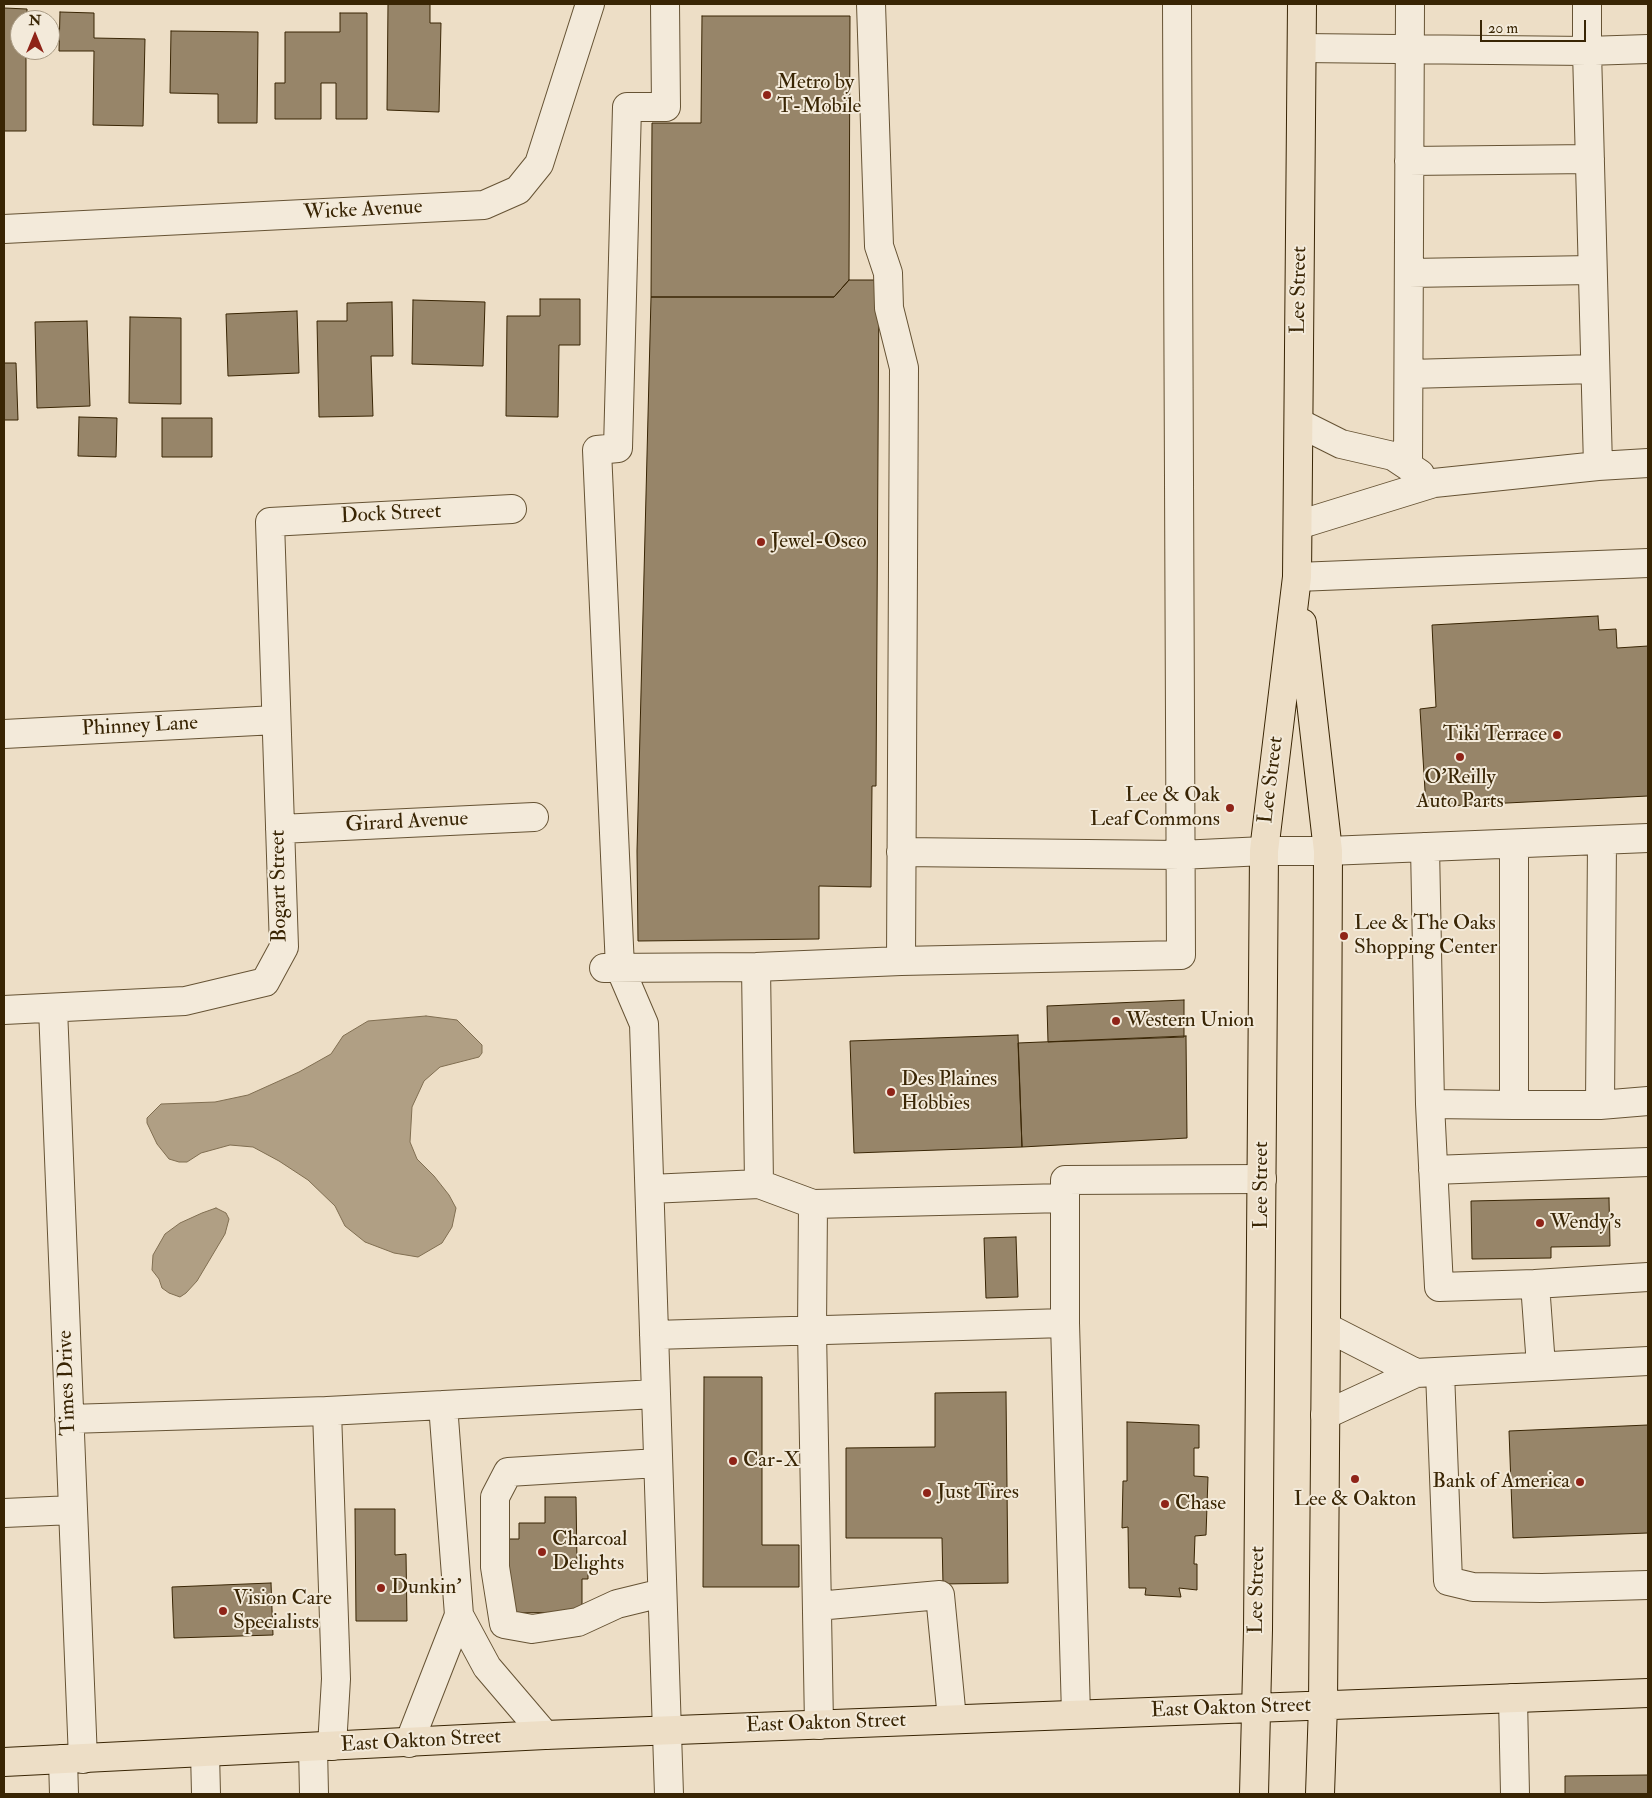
<!DOCTYPE html>
<html>
<head>
<meta charset="utf-8">
<style>
	body { margin:0 }
	#map { position:relative; width:1652px; height:1798px; overflow:hidden; background:#eddec6; font-family:"IM FELL Double Pica",serif }
	canvas { display:block }
	.frame { position:absolute; inset:0; border:5px solid #392504; pointer-events:none }
	.north { position:absolute; left:10px; top:10px; width:50px; height:50px; box-sizing:border-box; background:#f3eada; border:1px solid #a99b84; border-radius:50%; rotate:0deg; font-size:14px; font-weight:700; line-height:20px; text-align:center; color:#392504 }
	.north::after { content:''; display:block; margin:auto; width:18px; height:22px; background:#8f2418; clip-path:polygon(50% 0,100% 100%,50% 72%,0 100%) }
	.scale { position:absolute; left:1480px; top:20px; width:106px; height:22px; box-sizing:border-box; border:2px solid #392504; border-top:0; padding-left:6px; font-size:15px; line-height:18px; white-space:nowrap; color:#392504; -webkit-text-stroke:4px #f3eada; paint-order:stroke }
</style>
</head>
<body>
<div id="map">
<canvas width="1652" height="1798"></canvas>
<div class="frame"></div>
<div class="north">N</div>
<div class="scale">20 m</div>
</div>
<script>
const context = document.querySelector('canvas').getContext('2d');
context.lineJoin = 'round';
function fill(path, color) { context.fillStyle = color; context.fill(path, 'evenodd'); }
const shape = rows => new Path2D(rows.map(r => 'M' + r).join(''));
function strokePath(path, color, width, dash) { context.strokeStyle = color; context.lineWidth = width; context.lineCap = dash ? 'butt' : 'round'; context.setLineDash(dash || []); context.stroke(path); }
function drawText(font, color, halo, rows, align = 'center') {
  context.font = font + ' "IM FELL Double Pica",serif'; context.lineWidth = 4; context.setLineDash([]); context.textBaseline = 'middle'; context.strokeStyle = halo; context.fillStyle = color; for (const [text, x, y, turn = 0] of rows) {
    context.save(); context.translate(x, y); context.rotate((+turn || 0) * Math.PI / 180); context.textAlign = isNaN(turn) ? turn : align; if (halo) context.strokeText(text, 0, 0); context.fillText(text, 0, 0); context.restore();
  }
}
const water = shape([
	[426,1016,457,1020,482,1045,482,1053,479,1057,440,1067,424,1081,412,1107,410,1142,417,1159,434,1176,449,1195,456,1208,452,1227,442,1243,418,1257,394,1253,365,1242,345,1226,335,1206,308,1180,279,1161,253,1147,230,1145,201,1153,187,1162,179,1162,169,1159,157,1144,147,1123,147,1118,161,1104,215,1102,248,1095,299,1072,331,1054,343,1036,368,1021,426,1016],
	[216,1208,226,1213,229,1219,225,1234,197,1281,186,1293,180,1297,169,1293,162,1288,159,1279,152,1270,153,1255,165,1234,180,1223,202,1213,216,1208]
]);
fill(water, '#b09f84');
strokePath(water, '#806e51', 1);
const building = shape([
	[388,4,430,4,430,23,441,23,439,112,387,110,388,4],
	[4,8,27,9,27,20,20,20,20,50,26,50,26,131,4,131,4,8],
	[60,12,94,13,94,38,145,39,143,126,93,125,94,51,59,51,60,12],
	[340,13,367,13,367,119,336,119,336,83,321,83,321,119,275,119,275,83,285,83,285,32,340,32,340,13],
	[702,16,850,16,849,280,834,297,651,297,652,123,701,123,702,16],
	[171,31,258,32,257,123,218,123,218,94,170,93,171,31],
	[849,280,879,280,876,786,872,786,871,887,819,886,819,939,638,941,637,851,651,297,834,297,849,280],
	[540,299,580,299,580,345,559,345,558,417,506,416,507,316,540,316,540,299],
	[413,300,485,302,483,366,412,364,413,300],
	[392,302,393,356,371,356,373,416,319,417,317,321,347,321,347,303,392,302],
	[297,311,299,373,228,376,226,314,297,311],
	[130,317,181,318,181,404,129,403,130,317],
	[87,321,90,406,37,408,35,322,87,321],
	[4,363,16,363,18,420,4,420,4,363],
	[79,417,117,418,116,457,78,456,79,417],
	[162,418,212,418,212,457,162,457,162,418],
	[1598,616,1599,630,1616,629,1617,648,1648,646,1648,796,1426,807,1420,709,1436,707,1432,625,1598,616],
	[1184,1000,1184,1037,1048,1042,1047,1006,1184,1000],
	[1018,1035,1022,1147,854,1153,850,1041,1018,1035],
	[1186,1036,1187,1138,1022,1147,1018,1043,1186,1036],
	[1609,1198,1610,1246,1551,1247,1551,1258,1472,1259,1471,1201,1609,1198],
	[1016,1237,1018,1297,986,1298,984,1238,1016,1237],
	[704,1377,762,1377,762,1545,799,1545,799,1587,703,1587,704,1377],
	[1006,1392,1008,1583,943,1584,942,1538,846,1538,846,1448,935,1447,935,1393,1006,1392],
	[1127,1422,1199,1425,1199,1448,1194,1448,1194,1476,1208,1477,1206,1535,1195,1536,1194,1564,1197,1564,1197,1590,1179,1588,1181,1597,1145,1595,1146,1588,1129,1588,1128,1527,1122,1528,1123,1481,1127,1481,1127,1422],
	[1648,1425,1648,1533,1513,1538,1509,1431,1648,1425],
	[545,1497,576,1497,577,1564,588,1564,588,1579,582,1579,582,1612,510,1613,508,1539,519,1539,519,1523,545,1523,545,1497],
	[355,1509,395,1509,395,1555,406,1554,407,1621,356,1621,355,1509],
	[271,1583,273,1635,174,1638,172,1587,271,1583],
	[1648,1775,1648,1794,1565,1794,1565,1776,1648,1775]
]);
fill(building, '#978569');
strokePath(building, '#392504', 1);
const minor = shape([
	[665,4,666,107,627,107,618,448,597,450,620,968,644,1024,669,1794],
	[871,4,879,246,888,273,889,308,904,368,901,961],
	[1302,48,1587,51,1648,49],
	[1409,161,1590,159],
	[4,229,484,205,518,190,539,164,590,4],
	[1409,273,1592,270],
	[1409,374,1595,369],
	[1299,423,1341,444,1393,456,1420,474],
	[1408,466,1410,4],
	[1598,466,1648,463],
	[1298,525,1434,483,1598,466,1587,51,1587,4],
	[1297,577,1648,563],
	[4,734,276,720],
	[280,829,534,817],
	[1425,847,1430,1104,1514,1105,1514,844],
	[901,852,1180,855,1264,851,1328,851,1648,838],
	[604,968,756,967,901,961,1181,955,1177,4],
	[53,1008,83,1759],
	[4,1010,185,1001,265,982,284,947,270,522,512,509],
	[1430,1104,1439,1287,1535,1284,1541,1366],
	[1514,1105,1600,1105,1602,841],
	[1600,1105,1648,1101],
	[1433,1170,1648,1162],
	[759,1184,813,1204,812,1330,819,1725],
	[650,1189,759,1184,756,967],
	[813,1204,1065,1198],
	[1535,1284,1648,1277],
	[1065,1323,1065,1180,1262,1179],
	[654,1335,1065,1323,1076,1714],
	[1440,1372,1448,1581,1473,1587,1542,1588,1648,1585],
	[1416,1373,1648,1361],
	[443,1405,459,1615,487,1667,545,1735],
	[327,1411,336,1679,332,1746],
	[1325,1415,1416,1373,1326,1327],
	[69,1419,327,1411,656,1394],
	[658,1463,508,1472,495,1497,495,1567,504,1624,532,1629,578,1622,617,1604,662,1593],
	[4,1513,73,1510],
	[817,1606,940,1595,952,1719],
	[1513,1698,1515,1794],
	[409,1743,459,1615],
	[313,1747,314,1794],
	[205,1752,206,1794],
	[63,1759,64,1794]
]);
const major = shape([
	[1302,623,1328,851,1326,1327,1323,1705,1320,1794],
	[4,1762,545,1735,1648,1693],
	[1254,1794,1258,1630,1264,851,1297,577,1302,4]
]);
strokePath(minor, '#665334', 30);
strokePath(major, '#392504', 30);
strokePath(minor, '#f3eada', 28);
strokePath(major, '#eddec6', 28);
for (const [x, y, r, color] of [
	[767,95,5,"#8f2418"],
	[761,542,5,"#8f2418"],
	[1557,735,5,"#8f2418"],
	[1460,757,5,"#8f2418"],
	[1230,808,5,"#8f2418"],
	[1344,936,5,"#8f2418"],
	[1116,1021,5,"#8f2418"],
	[891,1092,5,"#8f2418"],
	[1540,1223,5,"#8f2418"],
	[733,1461,5,"#8f2418"],
	[1355,1479,5,"#8f2418"],
	[1580,1482,5,"#8f2418"],
	[927,1493,5,"#8f2418"],
	[1165,1504,5,"#8f2418"],
	[542,1552,5,"#8f2418"],
	[381,1588,5,"#8f2418"],
	[223,1611,5,"#8f2418"]
]) { const dot = new Path2D(); dot.arc(x, y, r, 0, 2 * Math.PI); context.fillStyle = color; context.fill(dot); strokePath(dot, '#f3eada', 2); }
drawText('21px', '#392504', '#f3eada', [
	["Metro by",777,83],
	["T-Mobile",777,107],
	["Jewel-Osco",771,542],
	["Tiki Terrace",1547,735,"right"],
	["O'Reilly",1460,778,"center"],
	["Auto Parts",1460,802,"center"],
	["Lee & Oak",1220,796,"right"],
	["Leaf Commons",1220,820,"right"],
	["Lee & The Oaks",1354,924],
	["Shopping Center",1354,948],
	["Western Union",1126,1021],
	["Des Plaines",901,1080],
	["Hobbies",901,1104],
	["Wendy's",1550,1223],
	["Car-X",743,1461],
	["Bank of America",1570,1482,"right"],
	["Just Tires",937,1493],
	["Lee & Oakton",1355,1500,"center"],
	["Chase",1175,1504],
	["Charcoal",552,1540],
	["Delights",552,1564],
	["Dunkin'",391,1588],
	["Vision Care",233,1599],
	["Specialists",233,1623]
], 'left');
drawText('21px', '#392504', '#f3eada', [
	["Wicke Avenue",363,211,-3],
	["Lee Street",1300,290,-89],
	["Dock Street",391,515,-3],
	["Phinney Lane",140,727,-3],
	["Lee Street",1272,780,-83],
	["Girard Avenue",407,823,-3],
	["Bogart Street",280,886,-91],
	["Lee Street",1262,1185,-90],
	["Times Drive",68,1383,-92],
	["Lee Street",1258,1590,-89],
	["East Oakton Street",1231,1709,-2],
	["East Oakton Street",826,1724,-2],
	["East Oakton Street",421,1742,-3]
]);
</script>
</body>
</html>
